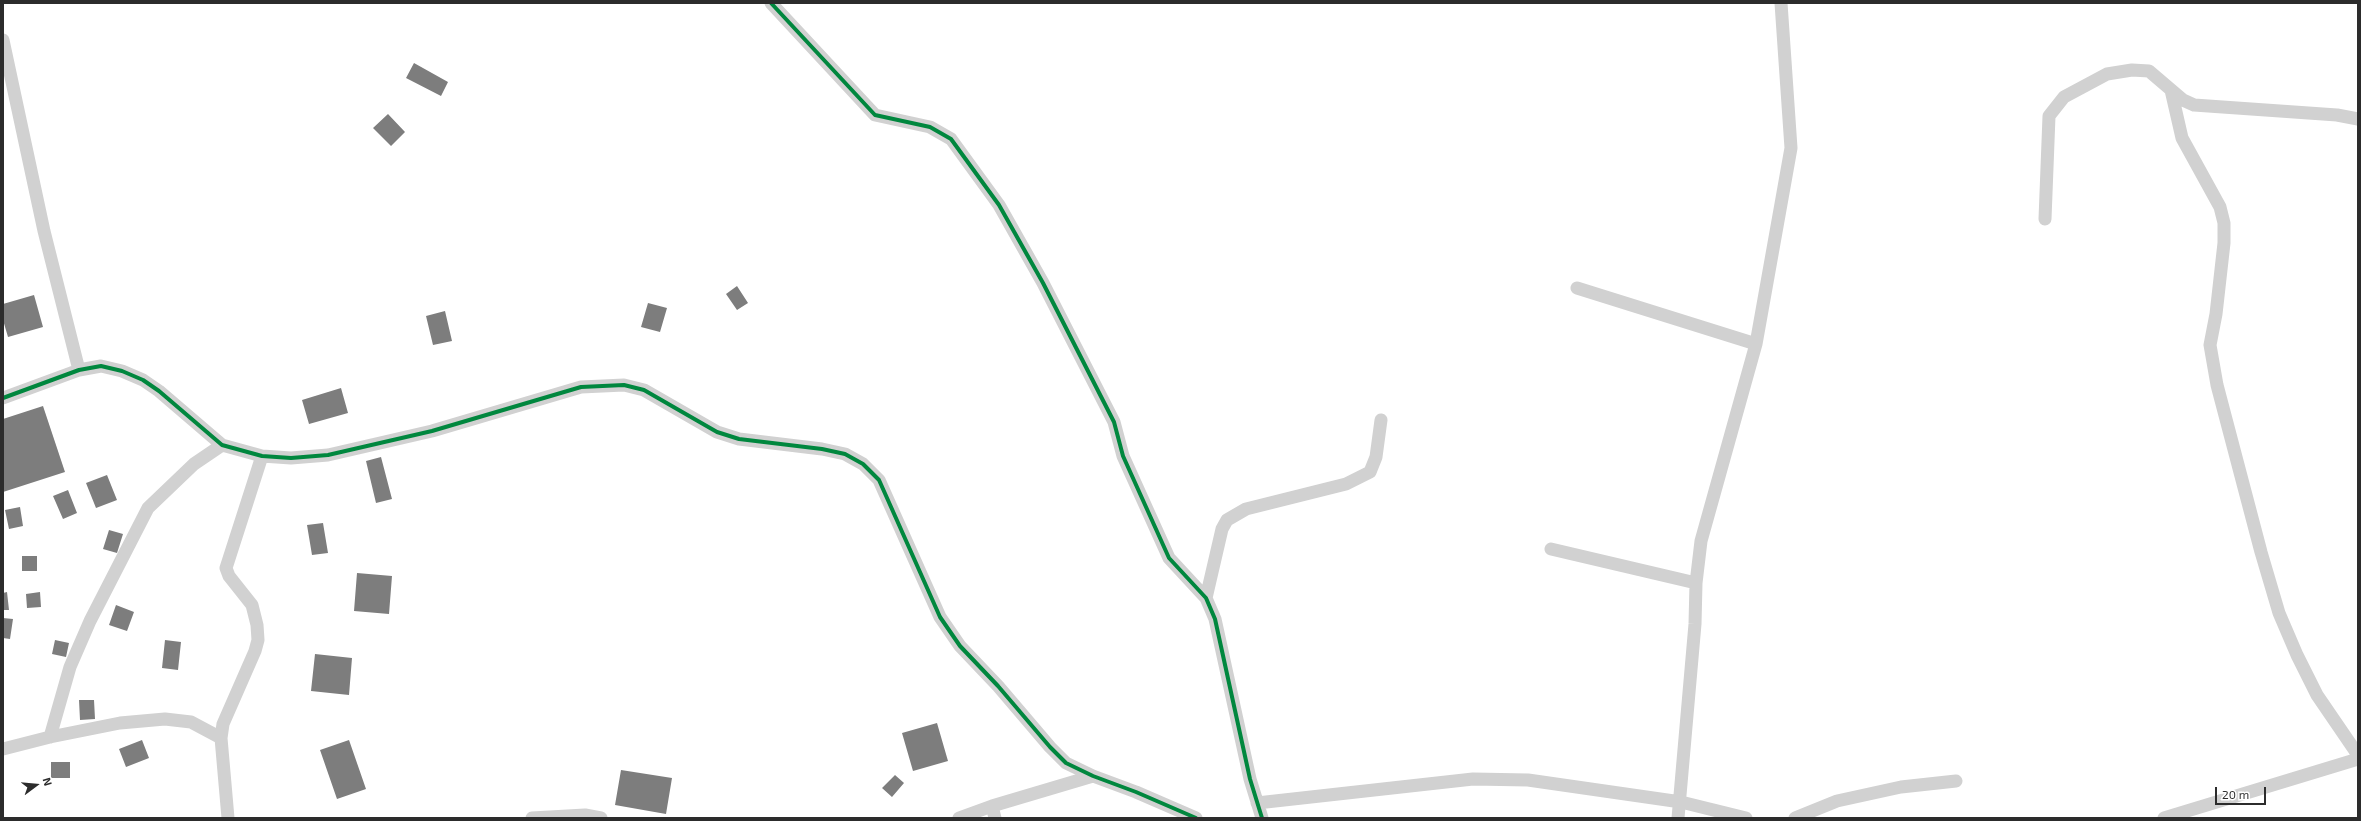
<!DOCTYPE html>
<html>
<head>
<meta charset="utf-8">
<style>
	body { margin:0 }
	#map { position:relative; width:2361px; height:821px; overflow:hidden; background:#fff; font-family:"Exo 2",sans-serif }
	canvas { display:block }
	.frame { position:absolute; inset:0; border:4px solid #2c2c2c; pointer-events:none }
	.north { position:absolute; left:16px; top:765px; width:40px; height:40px; -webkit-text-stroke:3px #fff; paint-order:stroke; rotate:74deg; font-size:11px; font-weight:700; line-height:16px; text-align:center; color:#2c2c2c }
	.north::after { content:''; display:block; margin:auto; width:14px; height:18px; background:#2c2c2c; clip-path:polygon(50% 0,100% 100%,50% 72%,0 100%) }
	.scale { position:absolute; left:2215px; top:787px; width:51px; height:18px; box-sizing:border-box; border:2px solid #2c2c2c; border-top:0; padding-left:5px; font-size:12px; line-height:14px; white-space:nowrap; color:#2c2c2c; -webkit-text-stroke:3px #fff; paint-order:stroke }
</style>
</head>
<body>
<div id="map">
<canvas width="2361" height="821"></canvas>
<div class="frame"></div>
<div class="north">N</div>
<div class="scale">20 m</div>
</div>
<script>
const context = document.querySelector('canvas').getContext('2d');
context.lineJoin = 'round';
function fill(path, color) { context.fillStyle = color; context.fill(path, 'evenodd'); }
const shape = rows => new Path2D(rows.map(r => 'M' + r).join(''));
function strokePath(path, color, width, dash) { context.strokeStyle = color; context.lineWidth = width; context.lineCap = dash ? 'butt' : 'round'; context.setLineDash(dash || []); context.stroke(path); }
fill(shape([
	[414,63,448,82,441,96,406,78],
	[388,114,405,132,391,146,373,128],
	[737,286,748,303,737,310,726,294],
	[34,295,43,327,8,337,3,320,3,304],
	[648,303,667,308,660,332,641,327],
	[445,311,452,341,433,345,426,316],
	[341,388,348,413,309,424,302,400],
	[43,406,65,472,3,492,3,419],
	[381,457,392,499,376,503,366,461],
	[107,475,117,500,96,508,86,483],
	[68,490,77,513,63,519,53,496],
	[20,507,23,526,9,529,5,510],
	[323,523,328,553,312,555,307,525],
	[109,530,123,534,117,553,103,549],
	[22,556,37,556,37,571,22,571],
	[357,573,392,576,389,614,354,611],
	[7,592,9,610,3,610,3,593],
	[40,592,41,607,27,608,26,594],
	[116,605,134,612,127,631,109,625],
	[3,618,13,619,10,639,3,638],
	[55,640,69,643,66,657,52,654],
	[165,640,181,642,178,670,162,668],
	[315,654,352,658,349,695,311,691],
	[79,700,94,700,95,719,80,720],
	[937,723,948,761,913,771,902,733],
	[142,740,149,758,126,767,119,749],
	[349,740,366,789,337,799,320,750],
	[51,762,70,762,70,778,51,778],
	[621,770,672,778,666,814,615,805],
	[895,775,904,783,892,797,882,788]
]), '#7d7d7d');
strokePath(shape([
	[771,3,875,115,930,127,951,139,999,205,1043,283,1114,422,1123,456,1169,558,1206,598,1215,619,1250,779,1262,818],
	[3,40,44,231,79,370],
	[2171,90,2182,138,2220,207,2224,223,2224,243,2216,314,2210,345,2217,385,2261,552,2279,613,2297,655,2317,695,2358,755],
	[2045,219,2049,116,2064,97,2107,74,2132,70,2149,71,2183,100,2194,105,2337,115,2358,119],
	[1577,288,1756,344],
	[3,398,79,370,101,366,122,371,143,380,159,391,222,445,262,456,291,458,328,455,432,431,581,387,624,385,644,390,717,432,739,439,822,449,845,454,863,464,879,480,940,617,960,646,998,686,1050,747,1066,763,1093,776,1136,792,1196,818],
	[1551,549,1696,583],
	[1206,598,1222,529,1227,520,1246,509,1346,484,1370,472,1376,457,1381,420],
	[50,737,70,667,90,621,148,508,194,464,222,445],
	[3,749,50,737,120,723,165,719,191,722,221,738],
	[1257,803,1473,779,1528,780,1681,802,1746,818],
	[992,806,995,818],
	[228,818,221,738,223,724,255,651,258,640,257,625,252,605,229,576,226,568,262,456],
	[532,818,585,815,601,818],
	[959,818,992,806,1093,776],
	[1678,818,1695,624,1696,583,1701,541,1756,344,1791,148,1781,3],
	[1795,818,1837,801,1901,787,1956,781],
	[2164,818,2358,759]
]), '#d1d1d1', 13);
strokePath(shape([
	[771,3,875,115,930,127,951,139,999,205,1043,283,1114,422,1123,456,1169,558,1206,598,1215,619,1250,779,1262,818],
	[3,398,79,370,101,366,122,371,143,380,159,391,222,445,262,456,291,458,328,455,432,431,581,387,624,385,644,390,717,432,739,439,822,449,845,454,863,464,879,480,940,617,960,646,998,686,1050,747,1066,763,1093,776,1136,792,1196,818]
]), '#00873e', 4);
</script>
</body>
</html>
